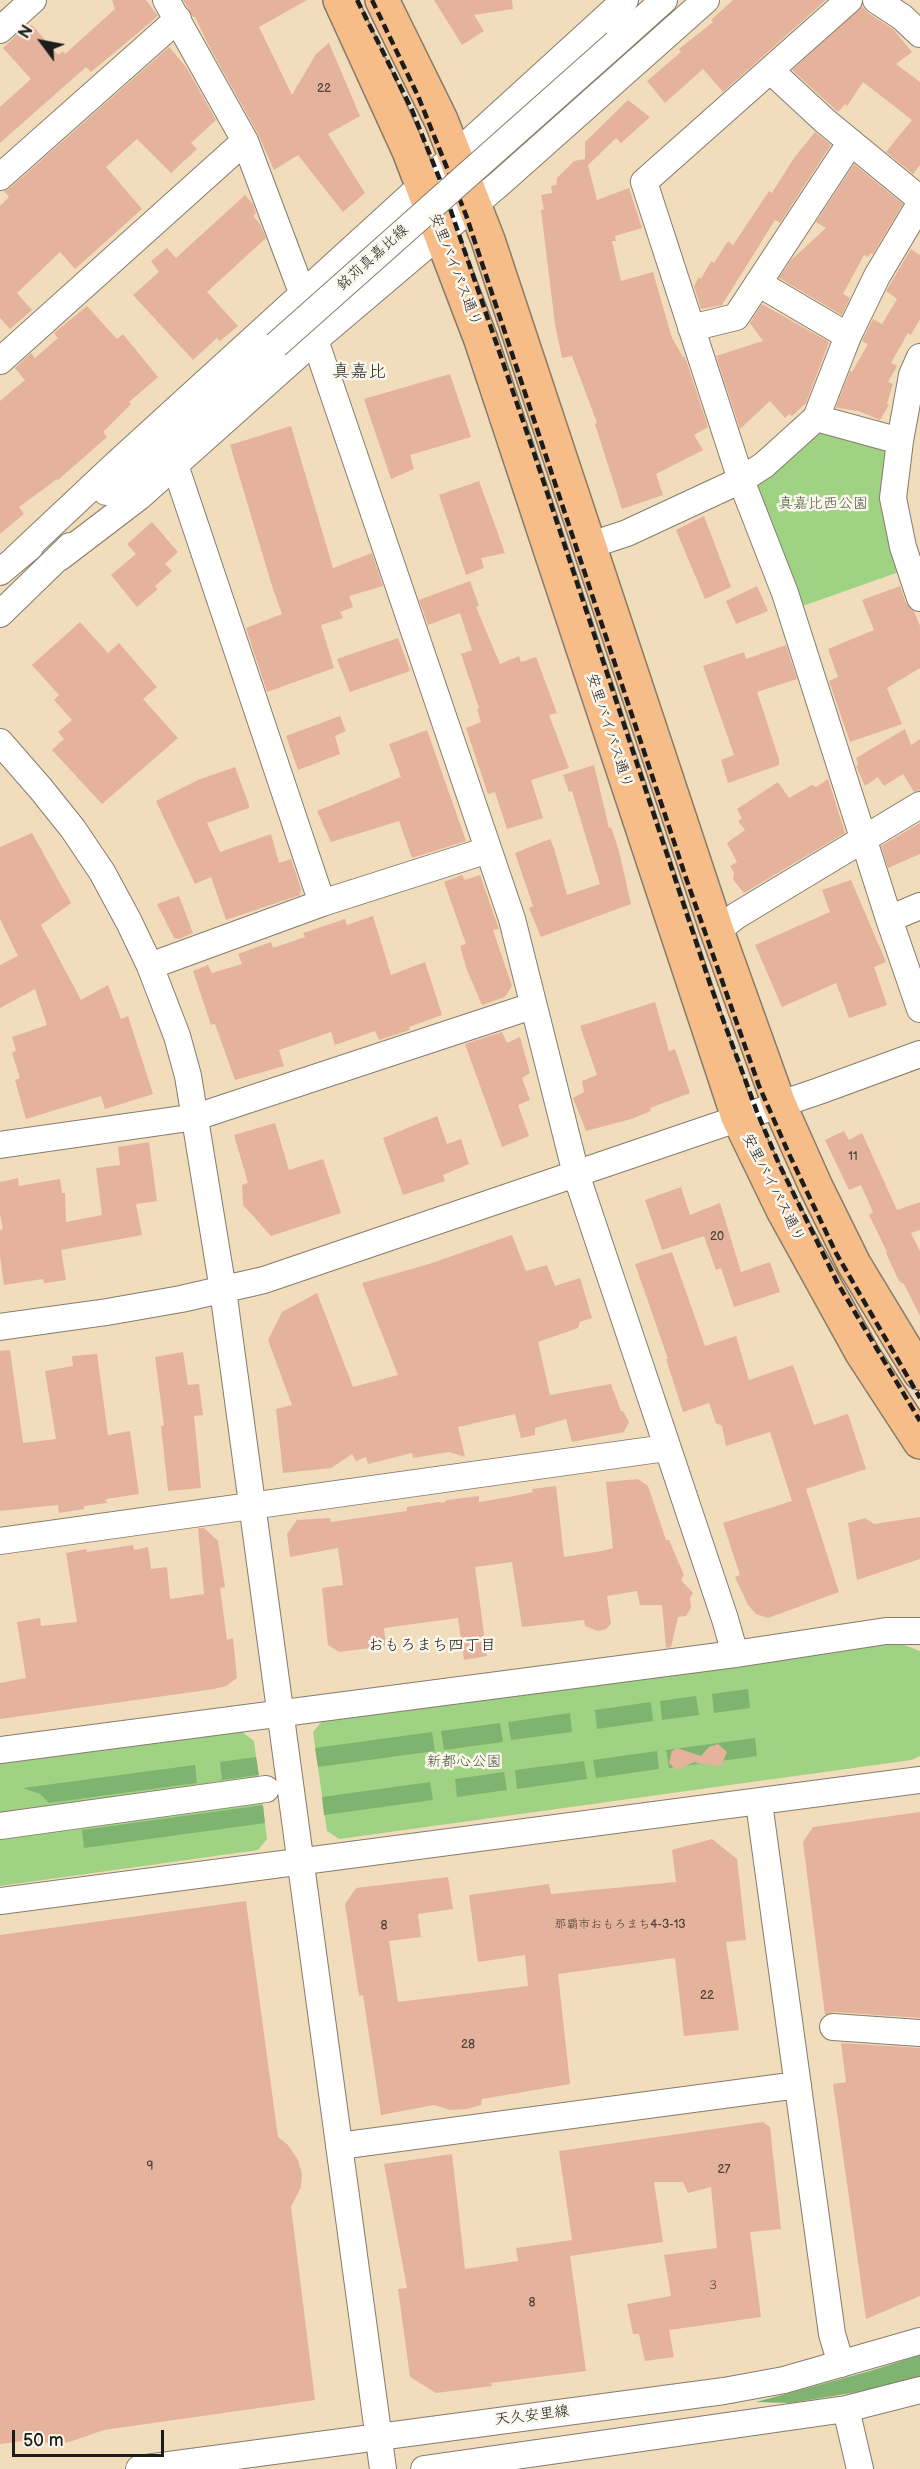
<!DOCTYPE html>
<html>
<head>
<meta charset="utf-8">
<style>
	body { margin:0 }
	#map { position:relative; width:920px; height:2469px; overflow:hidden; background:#f1dcbc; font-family:"Balsamiq Sans",sans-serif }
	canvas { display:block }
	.north { position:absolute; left:12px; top:12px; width:60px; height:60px; -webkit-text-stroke:4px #fbf7ec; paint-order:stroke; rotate:302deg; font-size:16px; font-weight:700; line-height:24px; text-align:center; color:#1c1c1c }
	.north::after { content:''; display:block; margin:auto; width:21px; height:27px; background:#1c1c1c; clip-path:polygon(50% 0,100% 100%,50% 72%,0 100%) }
	.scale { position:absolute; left:12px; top:2430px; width:152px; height:27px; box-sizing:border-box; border:3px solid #1c1c1c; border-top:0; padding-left:8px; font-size:18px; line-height:21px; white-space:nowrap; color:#1c1c1c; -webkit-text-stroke:4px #fbf7ec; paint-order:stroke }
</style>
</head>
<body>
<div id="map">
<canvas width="920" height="2469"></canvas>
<div class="north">N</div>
<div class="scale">50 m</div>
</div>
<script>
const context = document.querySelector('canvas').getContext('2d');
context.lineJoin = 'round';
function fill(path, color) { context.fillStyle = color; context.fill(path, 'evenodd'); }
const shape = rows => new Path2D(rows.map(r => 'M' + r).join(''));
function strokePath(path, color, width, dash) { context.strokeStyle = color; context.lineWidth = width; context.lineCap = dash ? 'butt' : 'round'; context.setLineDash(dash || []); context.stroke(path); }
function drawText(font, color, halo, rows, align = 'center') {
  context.font = font + ' "Balsamiq Sans","Klee One",sans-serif'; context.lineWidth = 5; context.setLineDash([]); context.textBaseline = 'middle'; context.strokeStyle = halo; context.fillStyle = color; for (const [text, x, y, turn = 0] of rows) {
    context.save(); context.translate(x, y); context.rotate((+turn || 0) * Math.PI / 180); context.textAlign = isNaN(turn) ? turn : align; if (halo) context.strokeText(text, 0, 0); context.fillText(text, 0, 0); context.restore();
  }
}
fill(shape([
	[817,429,887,449,899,572,797,608,753,481],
	[888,1644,904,1645,920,1651,920,1756,911,1760,339,1839,327,1831,313,1732,323,1720],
	[241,1731,254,1741,267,1839,258,1850,0,1886,0,1764]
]), '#9fd282');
fill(shape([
	[748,1689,750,1708,714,1713,712,1694],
	[696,1696,699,1715,662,1720,660,1701],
	[651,1702,653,1721,597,1729,595,1710],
	[570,1713,572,1732,511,1740,508,1722],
	[500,1723,503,1742,444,1750,441,1731],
	[432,1732,435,1751,318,1767,315,1748],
	[755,1738,757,1756,669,1768,666,1750],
	[657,1751,659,1769,596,1778,593,1760],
	[256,1757,259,1775,222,1780,220,1762],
	[584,1761,587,1779,517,1789,515,1770],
	[195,1765,197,1783,49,1803,40,1794,23,1788],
	[504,1772,507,1790,457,1797,455,1779],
	[430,1782,433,1800,324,1815,322,1797],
	[263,1805,265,1823,84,1848,82,1830],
	[920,2355,920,2378,894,2386,791,2403,756,2402,870,2371]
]), '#7fb470');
fill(shape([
	[112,0,146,0,158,16,91,72,86,67,0,143,0,107,31,79,3,48,26,26,32,25,58,55,63,51,65,54,115,9],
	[183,0,307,0,259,27,292,95,316,54,329,43,360,116,328,134,365,193,343,212,298,155,274,170,258,134,209,46,195,17,193,17],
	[434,0,512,0,513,9,474,15,484,31,462,45],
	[733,0,826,0,723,92,703,69,665,103,647,81,681,52,679,49,713,22,711,20],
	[862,6,868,13,893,29,912,52,896,64,920,82,920,165,913,174,886,152,912,120,863,82,847,106,845,104,838,112,792,70],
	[169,47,186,67,216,120,191,143,197,149,171,173,137,139,106,167,142,209,75,269,60,252,17,293,32,310,10,329,0,318,0,206,9,197,4,191,10,188],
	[628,100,650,117,621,143,616,138,588,165,597,200,629,188,642,228,615,236,616,241,612,241,621,281,653,272,672,338,683,357,685,357,708,427,694,435,703,450,656,474,663,495,622,509,595,424,597,423,572,356,562,358,555,324,541,210,544,209,541,195,552,193,551,186,556,185,557,178,574,161,585,159,585,142],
	[815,132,831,145,780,223,775,220,722,305,701,309,694,286,699,277,701,279,711,261,714,263,728,241,733,245,769,191,772,193,794,158],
	[854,164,903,204,873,254,871,253,868,257,864,255,843,294,850,298,842,315,779,278,791,260,826,228,816,222],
	[245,195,253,204,256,213,253,216,260,224,266,238,207,292,238,326,220,341,217,338,193,360,133,295,159,272,151,261,167,248,176,258],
	[911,249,920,255,920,319,911,335,908,333,891,363,897,366,888,382,893,384,887,404,889,405,880,420,858,411,838,408,836,407,850,371,852,372,868,344,862,341,873,319,882,324,897,299,886,291],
	[762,304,829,342,806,403,792,416,789,414,785,418,770,401,740,429,716,356,763,341,750,323],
	[87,306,117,339,123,334,158,377,129,402,131,404,103,432,107,437,58,480,57,479,19,507,24,514,0,534,0,401,25,380,15,368,31,353,35,358,58,338,54,333],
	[450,374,471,437,410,455,414,469,391,479,364,399],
	[291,426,333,568,372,553,383,586,349,596,353,607,340,612,343,618,321,625,334,668,267,692,246,628,282,614,272,586,230,445],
	[479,481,505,553,481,558,484,568,466,575,439,495],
	[704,516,731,587,705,599,676,530],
	[152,522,178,552,165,564,172,571,155,586,158,589,137,607,111,575,136,554,127,544],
	[470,581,479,606,476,607,500,664,519,656,521,662,536,657,557,713,549,715,569,768,531,780,543,818,507,829,495,792,488,794,466,728,481,722,477,709,479,708,461,654,472,650,460,613,428,625,419,600],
	[757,586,768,611,736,624,726,601],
	[900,586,906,603,914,611,920,626,920,668,887,688,902,724,850,742,829,681,838,677,828,649,874,630,862,600],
	[80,622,108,653,119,643,157,687,143,699,178,738,102,804,52,750,64,739,58,732,72,720,54,700,59,695,32,665],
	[398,638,410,671,350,692,337,659],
	[786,645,797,679,757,692,779,759,779,765,728,783,721,760,734,755,703,666,744,652,746,659],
	[340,716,346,731,335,736,340,754,298,770,286,736],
	[905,729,911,745,920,739,920,790,914,792,903,774,884,786,878,777,865,786,856,766,858,765,856,758],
	[427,730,466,841,412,858,399,821,331,842,317,811,401,777,389,744],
	[594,765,609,828,611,827,619,851,631,904,541,937,529,908,533,906,515,853,550,839,554,848,567,895,600,884,572,791,569,792,563,775],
	[235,767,249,805,249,808,207,823,220,852,271,834,279,863,291,859,301,889,300,895,294,897,226,920,211,877,195,884,156,801,198,780],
	[828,779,845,833,744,893,733,880,734,873,730,866,737,862,727,843,745,830,738,821,742,818,737,809,778,782,789,798,812,785,816,787],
	[920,823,920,854,888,868,881,846],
	[32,833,71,903,41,925,81,1000,108,985,121,1019,128,1016,153,1094,105,1109,101,1096,26,1119,15,1080,20,1078,12,1053,16,1050,12,1037,47,1025,35,989,0,1008,0,965,18,956,0,919,0,847],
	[462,875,465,880,480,875,499,929,493,930,512,986,505,997,482,1005,467,970,460,946,466,944,444,882],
	[851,880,886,962,874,967,887,1005,849,1018,836,983,782,1007,755,945,830,912,822,890],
	[179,896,193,933,179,939,174,938,157,904],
	[373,916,391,975,425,962,442,1015,409,1027,410,1030,379,1040,375,1031,335,1045,331,1032,279,1050,284,1066,235,1080,215,1024,211,1025,193,971,208,965,212,973,242,964,238,954,271,942,273,948,305,937,303,933,345,919,347,925],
	[655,1002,669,1051,675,1049,690,1093,650,1108,651,1111,631,1119,586,1131,573,1098,584,1092,582,1081,597,1075,580,1026],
	[502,1032,507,1043,520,1037,530,1073,522,1078,530,1100,518,1105,529,1136,502,1147,465,1044],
	[437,1116,447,1144,461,1139,469,1164,443,1175,445,1181,403,1195,383,1138],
	[275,1123,289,1170,323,1159,341,1213,271,1236,243,1205,242,1185,248,1183,234,1135],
	[844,1131,849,1140,862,1133,897,1210,920,1202,920,1230,911,1233,920,1251,920,1316,904,1284,899,1281,886,1253,887,1252,869,1215,873,1212,861,1185,849,1190,825,1140],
	[149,1142,157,1201,136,1204,142,1235,61,1250,66,1280,44,1283,43,1279,4,1285,0,1256,0,1230,3,1229,0,1214,0,1182,18,1178,19,1186,60,1179,62,1193,65,1193,66,1222,102,1215,96,1168,120,1165,118,1147],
	[681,1187,690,1215,720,1203,741,1272,770,1262,780,1292,734,1307,721,1268,716,1270,704,1236,662,1250,645,1200],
	[512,1235,526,1271,547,1265,555,1286,580,1278,592,1318,580,1322,578,1328,538,1342,550,1395,611,1384,621,1411,623,1411,629,1422,624,1432,572,1442,566,1419,535,1428,535,1435,521,1438,515,1414,458,1427,465,1457,449,1452,413,1458,412,1453,368,1464,366,1457,356,1461,352,1454,331,1468,283,1473,276,1409,292,1405,268,1340,282,1312,317,1293,353,1387,398,1375,362,1283,429,1264],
	[672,1252,705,1346,736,1336,749,1380,793,1365,814,1425,848,1414,866,1469,806,1489,839,1592,768,1618,756,1614,748,1605,735,1577,740,1575,723,1523,792,1501,770,1432,726,1446,722,1426,716,1423,709,1403,683,1412,666,1359,668,1359,635,1264],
	[10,1350,23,1443,56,1439,45,1371,73,1366,72,1356,97,1354,108,1435,130,1431,139,1494,106,1499,107,1503,84,1506,84,1509,59,1513,58,1505,0,1511,0,1351],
	[183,1352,188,1385,199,1384,203,1415,194,1416,201,1488,168,1491,161,1426,164,1426,155,1357],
	[638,1479,648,1486,666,1540,669,1540,684,1575,681,1580,693,1593,690,1598,691,1608,686,1616,678,1617,671,1647,666,1648,662,1605,640,1605,637,1591,607,1596,611,1624,606,1629,598,1631,585,1626,584,1620,522,1627,512,1562,475,1567,487,1656,464,1660,458,1618,384,1628,386,1646,339,1652,328,1645,322,1588,343,1585,338,1548,290,1557,287,1534,297,1520,330,1518,331,1522,407,1511,407,1507,439,1502,443,1503,447,1500,479,1496,479,1502,509,1497,533,1492,532,1489,556,1486,564,1557,602,1551,613,1548,606,1482],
	[920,1517,920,1559,857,1580,848,1523,865,1518,874,1524],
	[198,1528,204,1528,218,1541,225,1587,220,1588,227,1640,233,1638,237,1678,226,1686,214,1689,0,1719,0,1683,26,1678,17,1622,40,1618,41,1626,77,1622,66,1553,86,1549,87,1552,133,1545,134,1550,148,1547,151,1569,167,1567,170,1599,204,1594],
	[718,1744,727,1752,721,1766,695,1763,697,1761,676,1770,669,1763,672,1751,677,1748,701,1756,709,1747],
	[920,1812,920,2018,834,2012,825,2015,803,1842,813,1827],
	[712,1839,737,1859,746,1940,726,1942,739,2030,684,2036,675,1958,558,1974,570,2084,482,2099,481,2105,467,2109,450,2110,434,2105,381,2115,363,1995,359,1996,345,1904,356,1888,448,1877,453,1909,418,1914,421,1937,389,1941,398,2002,528,1986,525,1955,478,1962,469,1895,549,1884,551,1894,676,1882,672,1850],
	[246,1901,278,2137,288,2145,298,2160,302,2174,301,2187,291,2207,315,2400,104,2430,69,2442,48,2443,31,2440,0,2444,0,1935],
	[841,2043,920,2048,920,2296,866,2319,833,2084,846,2082],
	[763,2122,770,2127,781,2229,750,2232,761,2317,669,2330,674,2357,645,2361,639,2334,633,2334,627,2304,671,2296,664,2255,717,2248,711,2187,688,2193,683,2182,654,2182,663,2242,570,2256,586,2371,491,2383,492,2386,436,2393,410,2377,398,2289,407,2288,384,2164,452,2154,465,2269,518,2261,516,2248,572,2240,559,2151]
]), '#e5b39c');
const minor = shape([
	[166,0,245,141,303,295],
	[849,0,644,182,741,480,785,593,889,919,920,906],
	[876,0,902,17,920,34],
	[0,30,33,0],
	[616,43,664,0],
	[771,71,825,121,920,199],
	[0,177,178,19],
	[758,283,848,336],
	[691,328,736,317,851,142],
	[315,340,512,919,576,1174,725,1619,735,1654],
	[920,357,912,375,900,441,893,498,903,547,920,598],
	[0,361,245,141],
	[816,418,848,336,877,276,920,204],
	[175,465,322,903],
	[106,492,137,469,276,345],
	[588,546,627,533,741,480,764,465,816,418,900,441],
	[16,558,115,465,625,0],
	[59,558,139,497,315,340,499,184,706,0],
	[0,572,30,547],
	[0,614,70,546],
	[0,742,41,789,73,829,102,872,129,922,150,966,177,1036,188,1076,223,1290,383,2469],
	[889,919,920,1009],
	[717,931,736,916,920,805],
	[150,966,322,903,488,850],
	[0,1145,196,1117,532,1006],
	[0,1327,107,1312,181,1299,264,1280,819,1091,920,1054],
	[0,1541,666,1448],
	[0,1750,735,1654,886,1631,920,1631],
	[759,1803,832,2334,841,2364],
	[0,1826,266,1789],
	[0,1901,920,1780],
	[833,2027,920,2033],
	[339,2146,798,2085],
	[846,2409,860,2469],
	[139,2469,724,2391,784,2380,920,2341],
	[424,2469,846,2409,920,2390]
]);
const highway = shape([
	[340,0,409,151,481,340,738,1117,783,1210,862,1353,920,1442],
	[382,0,441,120,488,240,717,931,779,1104,816,1187,854,1264,920,1373]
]);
strokePath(minor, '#867c6c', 28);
strokePath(highway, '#867c6c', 36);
strokePath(minor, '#fff', 26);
strokePath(highway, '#f7bd88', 33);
strokePath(shape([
	[357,0,412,110,442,185,535,456,710,984,757,1112,779,1164,838,1284,920,1421],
	[372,0,418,96,466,215,686,878,759,1086,789,1154,836,1253,920,1398]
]), '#1c1c1c', 4.5, [9, 4.5]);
const minorBridge = shape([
	[276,345,616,43]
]);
strokePath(minorBridge, '#867c6c', 28, []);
strokePath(minorBridge, '#fff', 26);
drawText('12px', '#4e423c', null, [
	["22",324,89],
	["11",853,1157],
	["20",717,1237],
	["那覇市おもろまち4-3-13",620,1925],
	["8",384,1926],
	["22",707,1996],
	["28",468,2045],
	["9",150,2167],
	["27",724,2170],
	["３",713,2286],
	["8",532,2303]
]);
drawText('15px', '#1c1c1c', '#fbf7ec', [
	["銘苅真嘉比線",373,258,-42],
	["安里バイパス通り",455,270,69],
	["安里バイパス通り",609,731,72],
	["安里バイパス通り",773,1188,63],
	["天久安里線",532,2416,-7]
]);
drawText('15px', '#4a5c40', '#fbf7ec', [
	["真嘉比西公園",823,504],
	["新都心公園",464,1762]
]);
drawText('16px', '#1c1c1c', '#fbf7ec', [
	["おもろまち四丁目",432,1646]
]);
drawText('18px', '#1c1c1c', '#fbf7ec', [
	["真嘉比",359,372]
]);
</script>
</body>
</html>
